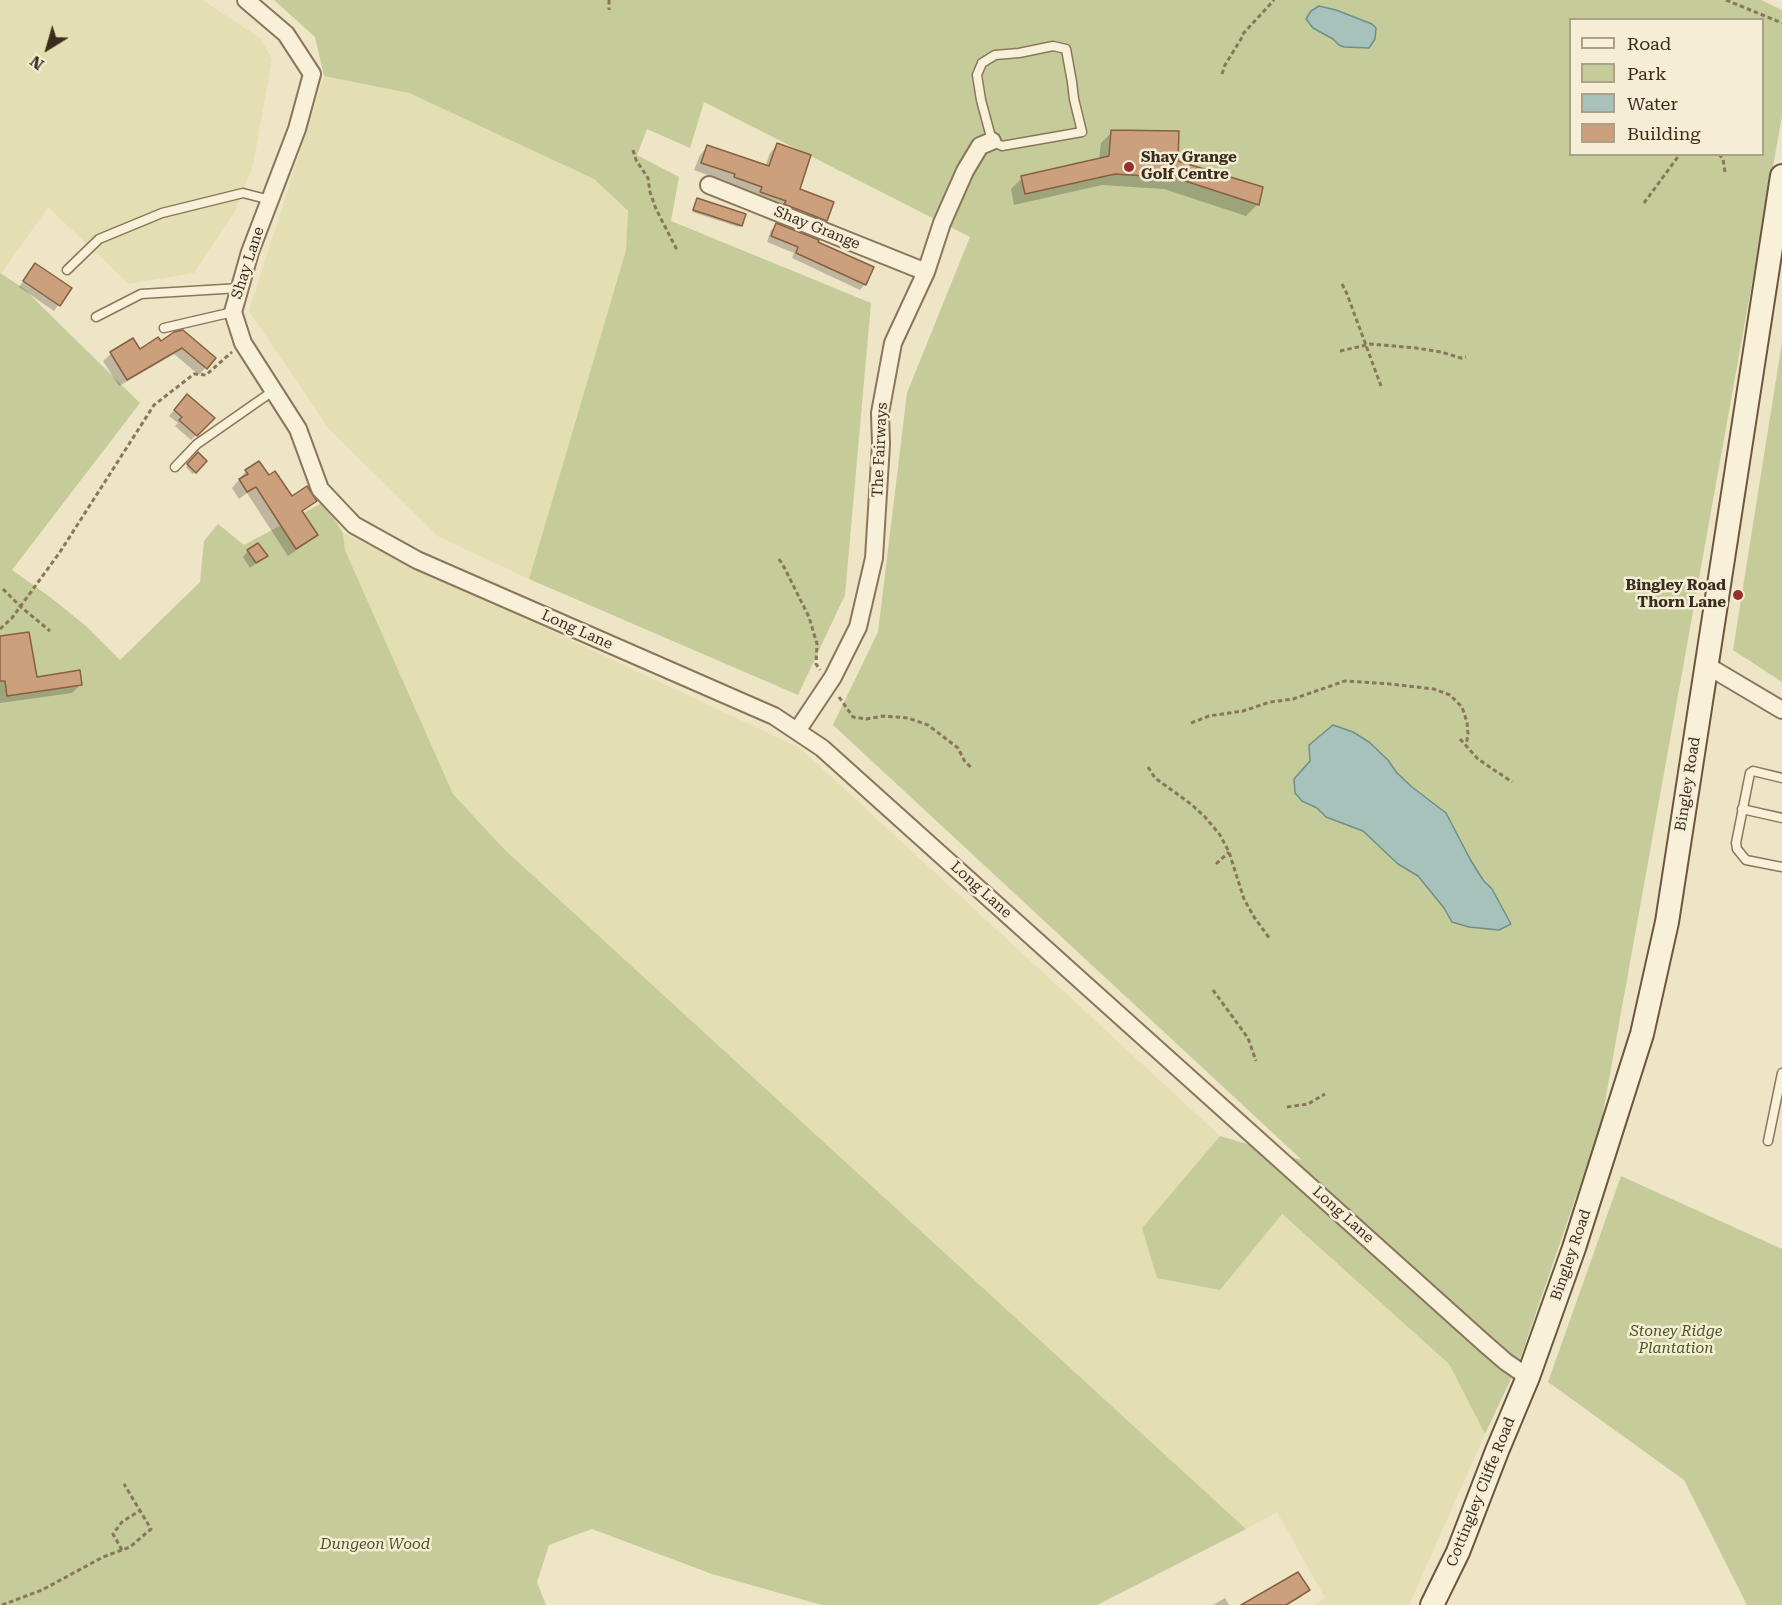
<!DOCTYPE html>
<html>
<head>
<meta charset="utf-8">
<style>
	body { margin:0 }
	#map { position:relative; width:1782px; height:1605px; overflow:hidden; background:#eee4c6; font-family:"Roboto Serif",serif }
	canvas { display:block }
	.legend { position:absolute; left:1569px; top:18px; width:195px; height:138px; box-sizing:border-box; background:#f6edd5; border:2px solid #aba08c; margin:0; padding:8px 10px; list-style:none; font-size:18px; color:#3a2d1f }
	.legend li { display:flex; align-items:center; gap:12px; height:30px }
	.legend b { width:30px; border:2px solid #aba08c }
	.north { position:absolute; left:18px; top:18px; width:60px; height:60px; -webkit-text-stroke:4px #f6edd5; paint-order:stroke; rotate:217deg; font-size:16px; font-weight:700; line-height:24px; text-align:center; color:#3a2d1f }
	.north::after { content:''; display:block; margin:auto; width:21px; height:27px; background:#3a2d1f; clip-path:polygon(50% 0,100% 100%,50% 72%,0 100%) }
</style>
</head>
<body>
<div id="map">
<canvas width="1782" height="1605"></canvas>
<ul class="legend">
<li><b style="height:8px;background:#f9f0d9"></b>Road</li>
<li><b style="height:16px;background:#c5cc99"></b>Park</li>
<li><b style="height:16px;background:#a7c2bb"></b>Water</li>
<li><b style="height:16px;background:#cca07c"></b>Building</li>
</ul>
<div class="north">N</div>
</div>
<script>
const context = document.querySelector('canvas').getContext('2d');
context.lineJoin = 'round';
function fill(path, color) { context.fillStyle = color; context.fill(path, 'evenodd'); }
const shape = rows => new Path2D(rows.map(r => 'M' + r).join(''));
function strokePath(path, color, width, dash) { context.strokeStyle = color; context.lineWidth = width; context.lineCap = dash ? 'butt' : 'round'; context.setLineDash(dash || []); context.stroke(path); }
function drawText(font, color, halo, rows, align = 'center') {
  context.font = font + ' "Roboto Serif",serif'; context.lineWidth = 5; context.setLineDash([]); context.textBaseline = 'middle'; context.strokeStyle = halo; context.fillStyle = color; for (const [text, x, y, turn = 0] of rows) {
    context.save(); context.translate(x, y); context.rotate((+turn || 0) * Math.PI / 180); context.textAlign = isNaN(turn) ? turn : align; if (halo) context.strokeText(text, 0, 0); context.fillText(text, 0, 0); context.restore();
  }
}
fill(shape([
	[0,0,202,0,260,38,272,59,253,165,234,213,194,273,129,284,48,207,1,274,0,273],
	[324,76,409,93,594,179,628,212,626,250,529,579,439,537,329,429,249,311],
	[343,533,800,748,1220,1136,1142,1228,1220,1290,1281,1214,1449,1364,1485,1434,1409,1605,1315,1605,1325,1598,1277,1512,1246,1529,504,849,453,794,345,550]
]), '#e4deb3');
fill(shape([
	[274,0,1761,0,1782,10,1782,116,1601,1124,1519,1362,1485,1434,1449,1364,1282,1214,1220,1290,1157,1278,1142,1228,1220,1136,1302,1160,833,725,878,632,907,393,970,237,704,102,690,148,647,129,637,155,679,177,671,221,871,303,845,595,798,695,529,579,626,250,628,211,594,179,409,93,324,76,315,37],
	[1570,20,1762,20,1762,154,1570,154],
	[0,273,23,288,140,403,12,570,50,597,86,626,120,660,200,582,204,541,218,524,244,545,324,502,343,533,345,550,453,794,504,849,1246,1529,1097,1605,822,1605,712,1574,592,1529,549,1545,537,1582,546,1605,0,1605],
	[1782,342,1782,682,1733,650],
	[1621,1176,1782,1249,1782,1605,1747,1605,1684,1480,1548,1382]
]), '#c5cc99');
const water = shape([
	[1319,6,1336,10,1372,24,1376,28,1375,39,1369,48,1344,47,1339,45,1333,39,1313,28,1306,19,1311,11,1319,6],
	[1333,725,1353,732,1369,742,1388,760,1397,773,1412,787,1446,813,1470,859,1483,880,1492,889,1511,924,1499,930,1469,927,1452,922,1444,908,1418,876,1398,864,1363,831,1326,817,1317,808,1302,801,1295,793,1294,779,1310,761,1309,745,1333,725]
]);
fill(water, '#a7c2bb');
strokePath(water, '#6e9089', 1.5);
fill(shape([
	[1112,132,1176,162,1261,188,1257,205,1246,216,1164,189,1102,185,1014,205,1011,189,1022,178,1099,160,1101,143],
	[777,145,798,190,825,220,818,228,753,200,755,194,727,185,728,182,694,170,700,155,707,147,765,167,770,153],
	[698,200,741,225,739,227,692,212],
	[777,225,865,284,860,290,792,258,794,253,767,242,771,230],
	[35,265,70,289,54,311,19,287],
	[182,332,214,358,199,375,174,354,119,386,103,361,111,354,133,340,139,351,160,343],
	[182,401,213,418,191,440,175,426,178,423,169,416],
	[198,454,205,461,193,474,186,467],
	[246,471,268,477,292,498,315,501,301,513,316,534,308,542,288,556,247,493,239,499,232,488],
	[248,551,266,556,250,568,243,557],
	[0,637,36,678,81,684,72,693,0,703],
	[1308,1590,1301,1597,1288,1605,1245,1605],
	[1225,1598,1229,1605,1213,1605]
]), '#0003');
const building = shape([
	[1111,130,1179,131,1178,161,1263,187,1259,205,1176,178,1115,174,1025,194,1021,176,1109,156,1111,130],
	[777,143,811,155,800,189,834,202,827,221,784,204,786,201,760,192,762,187,734,177,735,174,701,163,707,145,769,166,777,143],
	[697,198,746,214,742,226,693,210,697,198],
	[776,223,819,240,818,242,874,267,866,285,796,253,798,247,771,236,776,223],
	[35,263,72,288,60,306,23,281,35,263],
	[183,330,216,358,207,369,182,348,127,380,110,352,133,338,140,349,158,337,161,341,174,332,183,330],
	[187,394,215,418,197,436,179,420,182,417,174,410,187,394],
	[198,452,207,461,196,473,187,464,198,452],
	[259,461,269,475,275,471,292,496,307,486,317,501,302,511,318,535,296,549,256,487,247,492,239,479,248,474,245,470,259,461],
	[258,543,268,556,256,563,247,550,258,543],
	[29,632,37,677,80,670,82,685,7,696,5,681,0,681,0,636,29,632],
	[1298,1572,1310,1590,1286,1605,1241,1605,1298,1572]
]);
fill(building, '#cca07c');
strokePath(building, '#886041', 1.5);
const lane = shape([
	[1053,46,1066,49,1072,82,1074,99,1082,132,1002,146,992,141,981,100,977,75,982,63,995,55,1019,53,1053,46],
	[67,270,99,239,162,213,243,193,270,200],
	[96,317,141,294,240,288],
	[164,328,233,312],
	[175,467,197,444,273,391],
	[1782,778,1753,771,1750,773,1736,843,1737,849,1746,860,1782,867],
	[1742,809,1782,818],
	[1768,1141,1782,1073]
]);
const street = shape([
	[246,0,286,34,312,74,297,129,250,252,233,312,243,343,298,429,320,489,354,525,417,560,774,716,822,748,1483,1342,1506,1362,1528,1377],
	[709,185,926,272],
	[1706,665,1782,710],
	[797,731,833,677,858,627,874,558,881,444,880,413,893,343,926,272,942,223,965,171,980,146,992,141]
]);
const secondary = shape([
	[1432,1605,1458,1552,1497,1451,1528,1377,1574,1248,1642,1034,1667,922,1782,176]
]);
strokePath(lane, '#89765b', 11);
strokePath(street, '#89765b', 20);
strokePath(secondary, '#6b573f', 26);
strokePath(shape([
	[609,0,609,10],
	[1726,0,1782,23],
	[1222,74,1225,65,1241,39,1242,35,1274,0],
	[633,150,636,160,648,178,650,192,656,209,677,250],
	[1719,154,1723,159,1725,172],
	[1644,203,1680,154],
	[1342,284,1347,294,1381,386],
	[1340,351,1371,344,1416,348,1441,352,1461,358,1466,357],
	[779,559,784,567,809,617,817,644,816,664,820,670],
	[3,589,21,607,50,631],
	[0,629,12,618,60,552,154,405,194,374,206,375,232,352],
	[839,697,853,717,866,719,883,716,908,718,928,725,958,748,965,762,972,768],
	[1191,723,1209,716,1243,711,1270,702,1293,699,1345,681,1390,684,1434,689,1450,695,1462,707,1467,722,1468,734,1466,746],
	[1460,739,1478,759,1512,782],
	[1148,767,1155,778,1191,804,1205,817,1220,835,1229,852,1244,899,1254,917,1270,939],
	[1216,864,1229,852],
	[1213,990,1248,1038,1256,1061],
	[1287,1107,1308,1104,1325,1094],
	[122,1550,113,1534,122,1522,139,1511],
	[2,1605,42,1590,103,1557,130,1547,151,1529,124,1484]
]), '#89765b', 3, [4.5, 3]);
strokePath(lane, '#f9f0d9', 8);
strokePath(street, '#f9f0d9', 16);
strokePath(secondary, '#f9f0d9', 22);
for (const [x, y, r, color] of [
	[1129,167,6,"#982f2c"],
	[1738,595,6,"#982f2c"]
]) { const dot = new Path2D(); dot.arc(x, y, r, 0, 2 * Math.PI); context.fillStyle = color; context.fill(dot); strokePath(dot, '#f6edd5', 2); }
drawText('bold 15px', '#3a2d1f', '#f6edd5', [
	["Shay Grange",1141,158],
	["Golf Centre",1141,175],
	["Bingley Road",1726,586,"right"],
	["Thorn Lane",1726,603,"right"]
], 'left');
drawText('15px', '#3a2d1f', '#f6edd5', [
	["Shay Grange",817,228,22],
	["Shay Lane",248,263,-72],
	["The Fairways",880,450,-87],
	["Long Lane",577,630,24],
	["Bingley Road",1688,784,-81],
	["Long Lane",981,890,42],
	["Long Lane",1343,1215,42],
	["Bingley Road",1571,1255,-71],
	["Cottingley Cliffe Road",1481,1492,-68]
]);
drawText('italic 15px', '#485626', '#f6edd5', [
	["Stoney Ridge",1676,1332],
	["Plantation",1676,1349],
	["Dungeon Wood",375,1545]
]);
</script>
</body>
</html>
